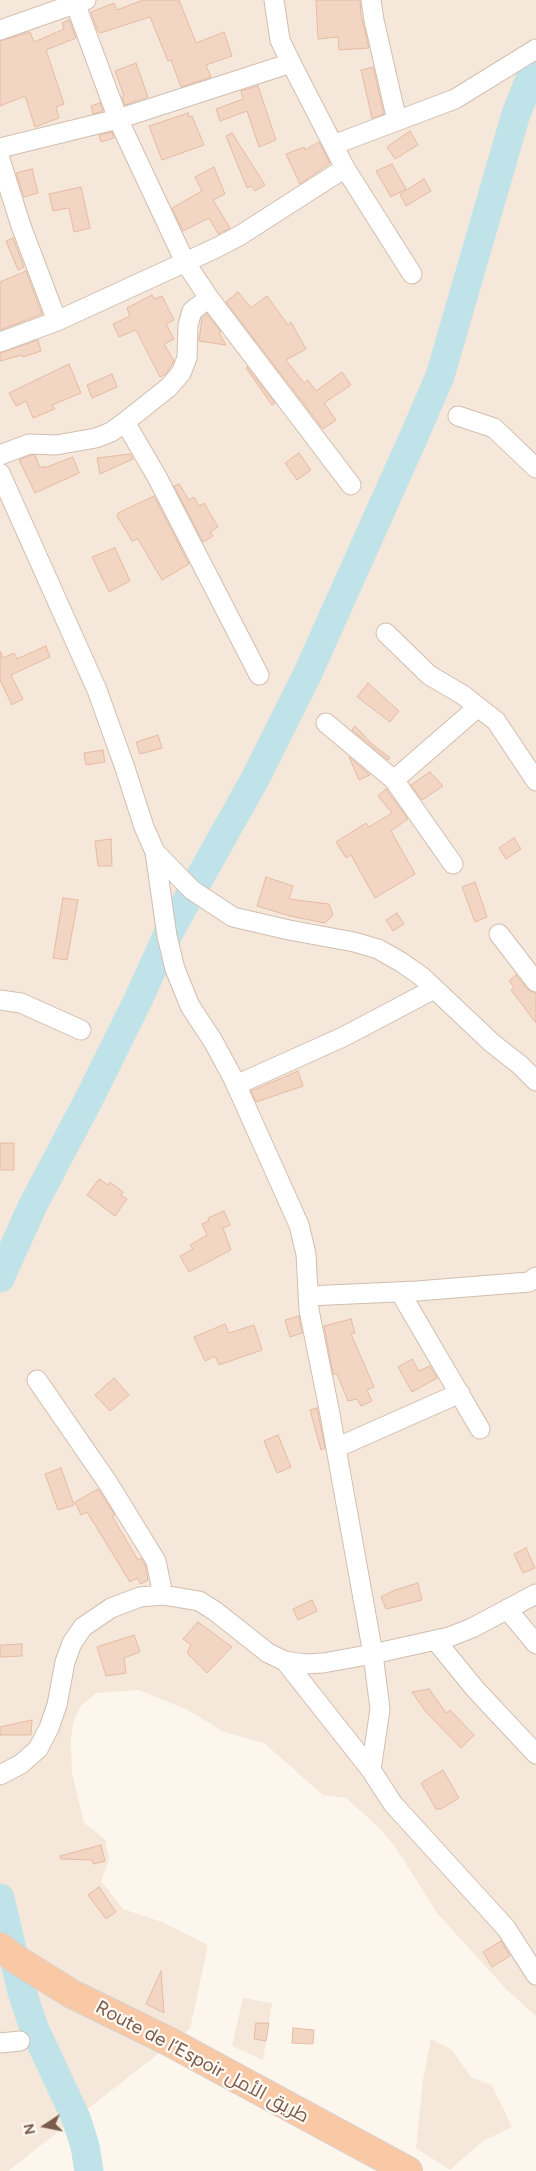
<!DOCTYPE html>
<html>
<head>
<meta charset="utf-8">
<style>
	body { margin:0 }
	#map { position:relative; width:536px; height:2171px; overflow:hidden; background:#fdf6ec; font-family:Figtree,sans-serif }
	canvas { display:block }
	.north { position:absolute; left:20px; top:2101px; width:50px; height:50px; -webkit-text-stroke:4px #fffaf3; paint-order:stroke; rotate:259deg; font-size:14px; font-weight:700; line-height:20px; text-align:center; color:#7a5c4d }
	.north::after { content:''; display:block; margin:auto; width:18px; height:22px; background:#7a5c4d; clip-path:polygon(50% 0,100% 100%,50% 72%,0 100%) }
</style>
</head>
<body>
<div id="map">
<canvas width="536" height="2171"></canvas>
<div class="north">N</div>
</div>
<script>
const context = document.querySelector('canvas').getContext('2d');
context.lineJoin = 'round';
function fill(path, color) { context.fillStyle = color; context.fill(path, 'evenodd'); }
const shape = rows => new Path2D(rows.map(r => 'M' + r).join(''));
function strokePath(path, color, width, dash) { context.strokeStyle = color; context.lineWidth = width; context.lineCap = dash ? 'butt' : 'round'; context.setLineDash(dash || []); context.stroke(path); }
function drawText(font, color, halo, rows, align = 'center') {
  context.font = font + ' Figtree,Cairo,sans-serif'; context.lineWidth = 4.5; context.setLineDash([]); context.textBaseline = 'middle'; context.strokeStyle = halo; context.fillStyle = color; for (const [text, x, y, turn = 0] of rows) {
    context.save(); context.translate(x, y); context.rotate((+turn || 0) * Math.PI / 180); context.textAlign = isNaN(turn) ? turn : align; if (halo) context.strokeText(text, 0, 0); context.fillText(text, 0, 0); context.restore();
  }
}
fill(shape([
	[0,0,536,0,536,2015,534,2015,504,1987,437,1913,394,1845,378,1827,346,1798,323,1795,264,1743,224,1732,188,1710,139,1690,96,1693,81,1706,73,1723,71,1741,72,1773,84,1823,105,1839,109,1860,101,1881,123,1909,162,1922,208,1945,190,2029,8,2171,0,2171],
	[243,1998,272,2003,263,2060,232,2046],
	[431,2039,452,2050,471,2077,492,2085,512,2127,483,2141,450,2170,416,2148,423,2080]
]), '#f5e8da');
strokePath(shape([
	[0,1278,33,1205,89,1099,139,998,167,936,255,779,307,675,415,434,440,376,516,114,536,64],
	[0,1898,22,1992,34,2028,76,2118,85,2146,89,2171]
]), '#bfe3e8', 29);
const building = shape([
	[143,0,179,0,196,43,224,32,232,56,206,65,211,77,181,87,171,60,168,61,150,17,100,33,97,29,91,12,114,3,117,10,143,0],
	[316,0,360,0,361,15,369,48,339,50,338,37,318,39,316,0],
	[69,20,76,38,46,50,64,104,56,107,59,118,35,127,25,96,0,106,0,41,30,32,34,42,64,29,62,23,69,20],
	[136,63,148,97,125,105,122,97,124,96,115,71,136,63],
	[373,67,384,114,372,118,361,70,373,67],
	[258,86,276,140,259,147,247,111,220,121,216,109,243,99,241,91,258,86],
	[100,103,103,111,93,114,91,106,100,103],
	[188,113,189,117,192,116,204,145,162,160,149,126,188,113],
	[410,131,418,145,395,159,387,147,410,131],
	[112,132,114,138,101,142,99,135,112,132],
	[232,133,265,185,255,191,251,186,247,188,226,136,232,133],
	[319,142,330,163,300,184,286,154,304,147,305,150,319,142],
	[392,164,406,189,391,197,376,171,392,164],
	[214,167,225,194,213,200,230,228,218,234,209,218,183,231,172,208,202,191,195,177,214,167],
	[32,169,38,193,24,197,16,173,32,169],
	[424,179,431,191,406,206,400,194,424,179],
	[81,187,90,228,74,232,69,208,53,211,49,194,81,187],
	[13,238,24,267,18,270,6,241,13,238],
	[26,271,42,314,0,330,0,282,26,271],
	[238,292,251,308,267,296,288,325,291,322,306,349,286,360,304,383,308,380,316,391,342,372,351,385,324,403,336,420,323,429,226,302,238,292],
	[152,295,154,299,162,296,174,320,166,324,174,339,164,344,174,361,166,374,160,377,136,330,119,337,113,324,130,316,127,308,152,295],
	[207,314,221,332,219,333,226,345,199,341,202,318,207,314],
	[38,340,41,351,23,357,22,355,0,361,0,353,38,340],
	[69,364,81,393,52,405,55,409,33,418,26,401,16,406,9,393,69,364],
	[247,367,275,403,272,405,246,368,247,367],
	[112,374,117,387,92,398,87,385,112,374],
	[299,453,311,470,297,480,285,463,299,453],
	[130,454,133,459,100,474,97,458,130,454],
	[31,455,35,455,40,468,44,466,44,468,73,457,79,473,35,493,19,460,31,455],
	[179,484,189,500,194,497,199,506,204,503,218,527,210,532,213,536,203,542,174,486,179,484],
	[154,496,189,564,162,580,138,539,132,541,117,516,118,513,154,496],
	[115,548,130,581,109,592,92,557,115,548],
	[46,646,50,657,11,675,23,699,12,705,0,680,0,651,3,658,14,653,17,659,46,646],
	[368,683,399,711,390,722,357,697,368,683],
	[355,726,371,743,390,758,388,760,352,730,355,726],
	[158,735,162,748,140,754,136,742,158,735],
	[103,750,105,762,86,765,84,753,103,750],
	[349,757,370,775,359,780,349,757],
	[430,772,443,786,422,800,411,785,430,772],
	[386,789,408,819,391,831,415,874,375,898,351,855,346,858,336,842,366,823,369,827,392,813,378,796,386,789],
	[514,838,521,849,506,859,499,848,514,838],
	[111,839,112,866,98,866,95,841,111,839],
	[266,877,293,886,289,899,329,904,333,915,325,923,290,916,257,906,266,877],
	[475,882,487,917,475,922,462,887,475,882],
	[63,898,78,900,67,960,53,958,63,898],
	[397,913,404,924,393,931,386,920,397,913],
	[516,975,527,989,536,993,536,1023,511,990,514,987,509,981,516,975],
	[298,1071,303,1086,256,1102,251,1091,298,1071],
	[0,1143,14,1143,14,1170,0,1170,0,1143],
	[99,1179,108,1185,110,1182,123,1192,121,1195,127,1199,115,1216,87,1195,99,1179],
	[224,1211,230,1225,223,1228,231,1250,189,1272,180,1256,193,1249,190,1245,207,1235,202,1224,209,1221,208,1218,224,1211],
	[299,1316,302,1333,290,1337,285,1320,299,1316],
	[351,1319,355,1333,351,1334,374,1387,367,1390,372,1401,361,1406,357,1399,348,1401,337,1374,333,1374,324,1326,351,1319],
	[225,1324,229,1333,254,1325,262,1350,219,1365,215,1356,205,1361,194,1337,225,1324],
	[412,1359,419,1371,430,1366,437,1378,412,1392,398,1367,412,1359],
	[114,1378,129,1395,110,1411,95,1395,114,1378],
	[317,1408,325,1448,321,1450,310,1410,317,1408],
	[278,1435,291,1467,277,1473,264,1441,278,1435],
	[61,1468,74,1505,58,1510,45,1474,61,1468],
	[98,1489,115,1515,112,1516,138,1560,141,1558,145,1565,148,1580,141,1584,137,1578,130,1582,87,1512,81,1515,75,1502,98,1489],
	[526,1548,535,1568,523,1573,514,1554,526,1548],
	[418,1583,422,1600,386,1609,381,1597,395,1590,418,1583],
	[312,1600,317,1611,298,1620,293,1609,312,1600],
	[198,1622,232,1647,207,1673,187,1653,191,1645,183,1639,198,1622],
	[134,1635,140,1652,124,1658,126,1673,106,1676,97,1647,134,1635],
	[22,1644,22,1656,0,1657,0,1645,22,1644],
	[429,1689,446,1713,450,1710,474,1735,461,1748,426,1712,412,1692,429,1689],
	[32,1720,31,1735,0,1735,0,1727,32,1720],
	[443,1770,459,1798,441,1809,436,1809,421,1783,443,1770],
	[101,1845,105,1861,93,1864,92,1860,61,1859,60,1856,101,1845],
	[99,1887,116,1912,106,1919,88,1895,99,1887],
	[501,1941,510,1956,492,1967,483,1952,501,1941],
	[161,1971,164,2013,146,2004,161,1971],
	[256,2023,269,2023,266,2041,254,2039,256,2023],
	[293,2028,314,2030,313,2044,292,2043,293,2028]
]);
fill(building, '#f3d5c3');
strokePath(building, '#e6bba3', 1);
const minor = shape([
	[74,0,118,119,185,262,209,298,351,485],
	[274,0,280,40,291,63,345,168,412,274],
	[371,0,374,20,397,121],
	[0,30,86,0],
	[333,145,455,99,536,49],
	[0,148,118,119,291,63],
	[0,159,21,226,57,321],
	[0,342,57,321,216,248,239,236,345,168],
	[458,416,494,428,536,468],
	[125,422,157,477,259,675],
	[0,455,29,444,56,445,96,438,111,432,125,422,169,387,181,373,187,358,188,325,192,311,209,298],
	[0,473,97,690,125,768,144,827,155,852,192,890,233,917,289,930,354,942,378,949,401,962,421,976,492,1043,520,1065,536,1081],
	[386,633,429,675,463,695,496,721,536,781],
	[326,723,394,780],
	[155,852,167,936,175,969,190,1006,213,1041,234,1080,299,1225,306,1254,309,1310,329,1409,373,1654,380,1709,371,1770],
	[453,864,394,780,478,707],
	[499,934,536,982],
	[0,1000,21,1003,81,1030],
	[236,1085,343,1037,434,989],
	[400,1292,480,1429],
	[308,1296,417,1291,529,1282,536,1277],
	[37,1380,108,1483,156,1561,163,1595],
	[336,1448,460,1393],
	[507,1609,536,1644],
	[436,1641,476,1690,536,1754],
	[285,1661,371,1770,393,1804,506,1928,536,1975],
	[0,1775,21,1764,38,1749,49,1728,57,1705,65,1662,72,1643,83,1627,111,1608,140,1597,163,1595,199,1601,215,1611,268,1653,285,1661,304,1664,323,1663,373,1654,449,1637,472,1628,536,1594],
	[0,2043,20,2041]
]);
const trunk = shape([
	[0,1947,14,1958,72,1994,168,2041,408,2171]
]);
strokePath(minor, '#d1beb0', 21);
strokePath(trunk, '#dad1cd', 30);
strokePath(minor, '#fff', 19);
strokePath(trunk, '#f9c8a4', 28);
drawText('19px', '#7a5c4d', '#fffaf3', [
	["Route de l’Espoir طريق الأمل",202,2062,28]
]);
</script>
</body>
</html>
